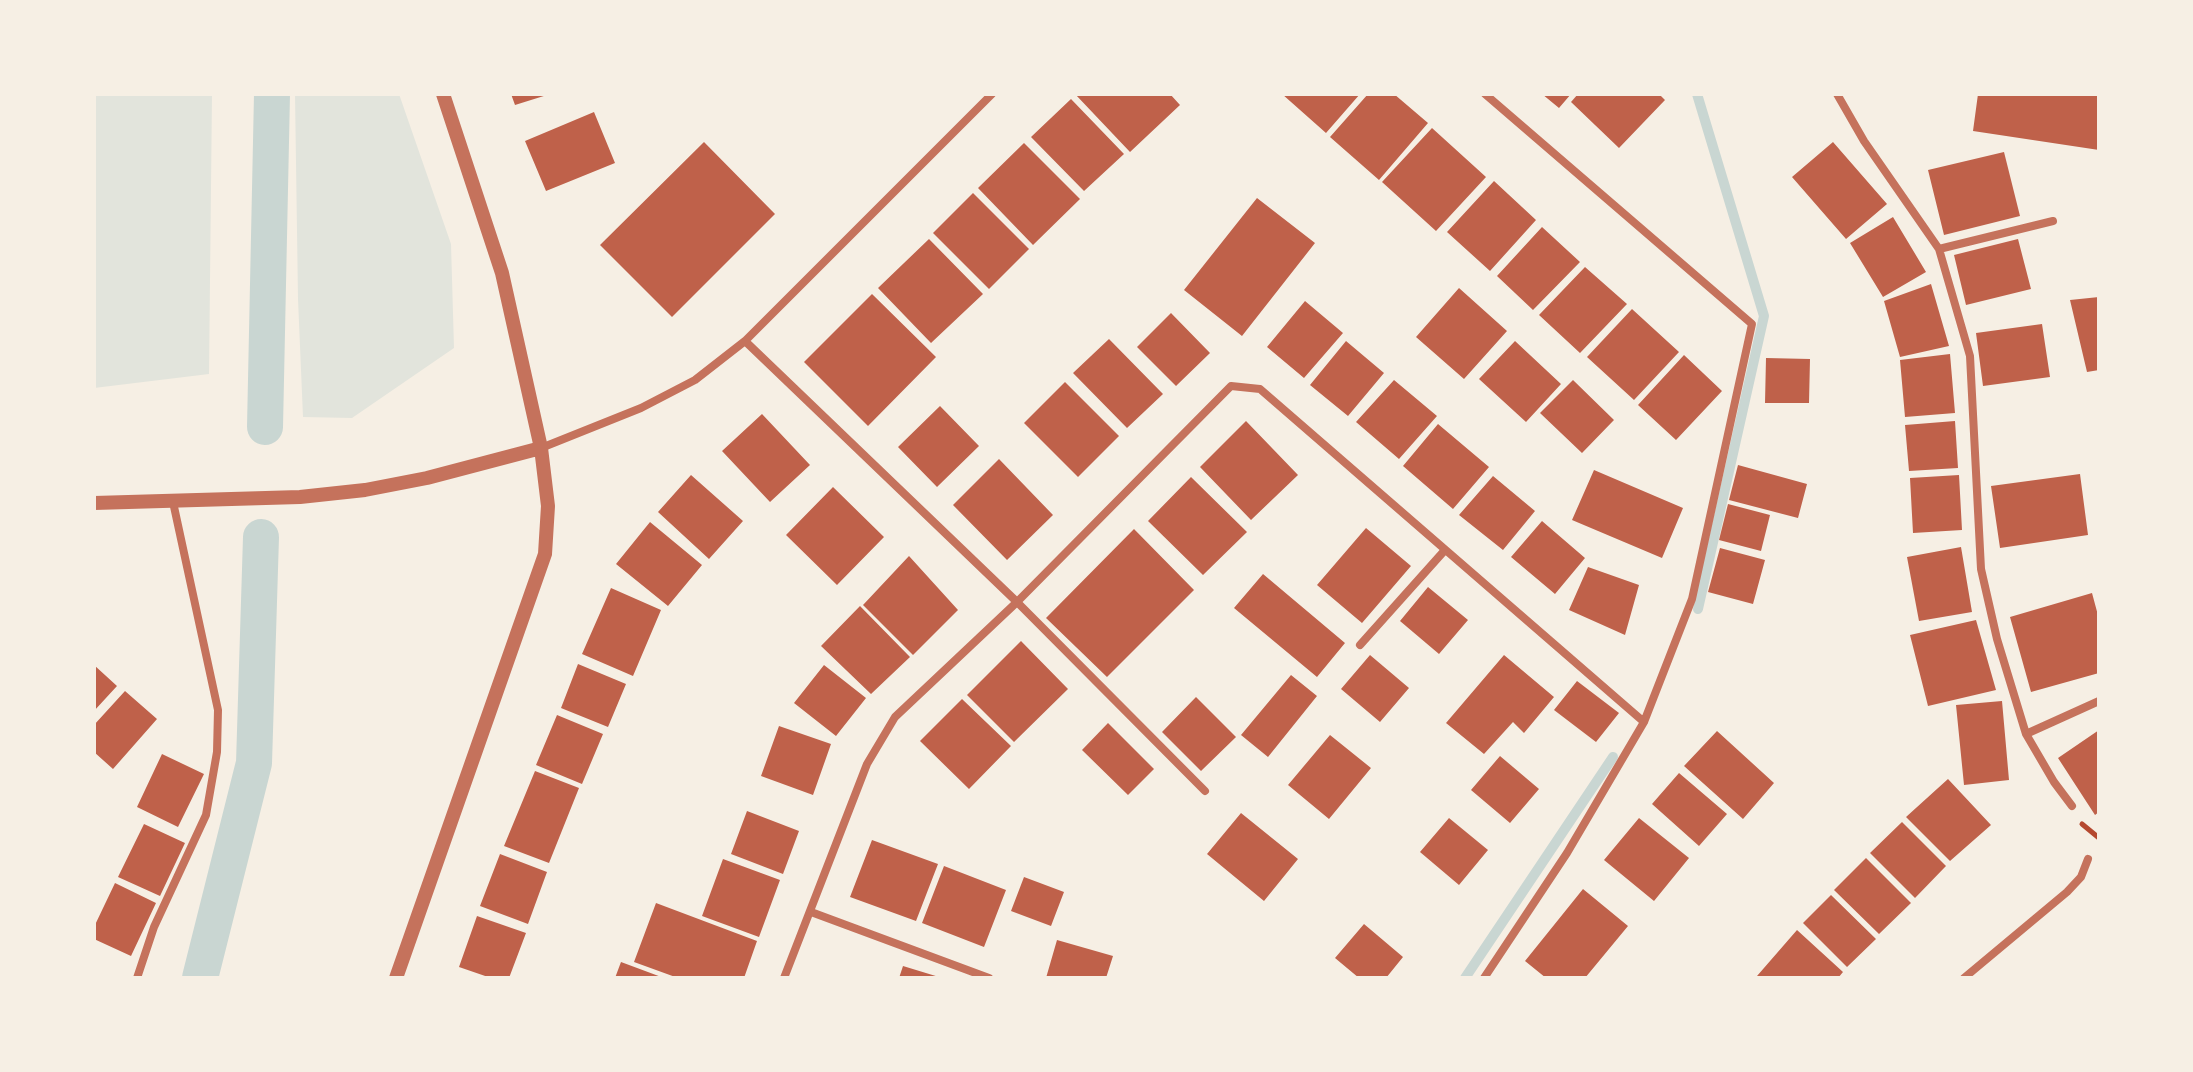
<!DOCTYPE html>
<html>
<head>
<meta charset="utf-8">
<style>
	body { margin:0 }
	#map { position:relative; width:2193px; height:1072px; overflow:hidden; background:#f6efe4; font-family:Montserrat,sans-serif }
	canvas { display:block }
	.frame { position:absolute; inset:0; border:96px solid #f6efe4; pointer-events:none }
</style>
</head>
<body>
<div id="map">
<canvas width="2193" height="1072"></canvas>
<div class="frame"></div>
</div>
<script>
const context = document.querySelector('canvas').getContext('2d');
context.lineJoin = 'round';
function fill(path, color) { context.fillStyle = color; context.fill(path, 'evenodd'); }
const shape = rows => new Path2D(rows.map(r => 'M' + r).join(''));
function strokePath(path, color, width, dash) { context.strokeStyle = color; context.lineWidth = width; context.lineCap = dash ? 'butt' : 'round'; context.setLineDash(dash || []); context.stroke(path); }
fill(shape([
	[94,94,212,94,209,374,94,388],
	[295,94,399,94,451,244,454,348,352,418,303,417,298,299]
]), '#e2e4dc');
strokePath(shape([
	[1697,94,1764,316,1698,609],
	[1465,978,1613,757]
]), '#c9d6d2', 10);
strokePath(shape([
	[265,427,272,94],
	[200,978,254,763,261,537]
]), '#c9d6d2', 36);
fill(shape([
	[511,94,547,94,547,95,515,105],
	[1075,94,1170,94,1180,105,1130,152],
	[1282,94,1360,94,1326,133],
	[1368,94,1394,94,1428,123,1379,180,1330,137],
	[1542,94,1571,94,1559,108],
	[1578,94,1659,94,1665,100,1619,148,1571,102],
	[1978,94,2099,94,2099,150,1973,131],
	[1071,99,1124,154,1084,191,1031,137],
	[594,112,615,163,546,191,525,141],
	[1432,128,1486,177,1436,231,1382,182],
	[704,142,775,214,672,317,600,245],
	[1833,142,1887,204,1846,239,1792,177],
	[1024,143,1080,199,1033,245,978,188],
	[2004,152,2020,216,1944,235,1928,170],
	[1494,181,1536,220,1490,271,1447,232],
	[973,193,1029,249,989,289,933,233],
	[1257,198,1315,243,1242,336,1184,290],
	[1893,217,1926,272,1883,297,1850,243],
	[1542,227,1580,262,1533,310,1497,276],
	[929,239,983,294,931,343,878,288],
	[2018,239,2031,289,1966,305,1954,255],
	[1585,267,1627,304,1580,353,1539,315],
	[1931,284,1949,346,1900,357,1884,301],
	[1459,288,1507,331,1464,379,1416,337],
	[872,294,936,357,868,426,804,362],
	[2099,297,2099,370,2087,372,2070,300],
	[1305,301,1343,333,1304,378,1267,347],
	[1632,309,1679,352,1634,400,1587,357],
	[1171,313,1210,353,1176,386,1137,347],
	[2042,324,2050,377,1983,386,1976,333],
	[1109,339,1163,394,1127,428,1073,373],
	[1346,341,1384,373,1348,416,1310,385],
	[1515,341,1561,384,1526,422,1479,379],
	[1950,354,1955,413,1905,417,1900,360],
	[1684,355,1722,391,1676,440,1638,405],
	[1766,358,1810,359,1809,403,1765,403],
	[1394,380,1437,416,1399,459,1356,422],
	[1573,380,1614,420,1582,453,1540,413],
	[1065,382,1119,436,1078,477,1024,423],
	[940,406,979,446,937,487,898,447],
	[762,414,810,465,770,502,722,451],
	[1246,421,1298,475,1251,520,1200,467],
	[1955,421,1958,468,1909,471,1905,425],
	[1438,424,1489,467,1453,509,1403,466],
	[999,459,1053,515,1007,560,953,505],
	[1738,465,1807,484,1798,518,1729,500],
	[1594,470,1683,508,1662,558,1572,520],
	[2080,474,2088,535,2000,548,1991,486],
	[691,475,743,521,709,559,658,512],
	[1959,475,1962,530,1913,533,1910,478],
	[1493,476,1535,511,1503,550,1459,515],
	[1191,477,1247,532,1203,575,1148,521],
	[833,487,884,537,837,585,786,535],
	[1728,504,1770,515,1761,551,1719,540],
	[1542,521,1585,558,1555,594,1511,557],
	[650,522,702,565,668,606,616,564],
	[1366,528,1411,566,1362,623,1317,585],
	[1134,529,1194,590,1107,677,1046,618],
	[1961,547,1972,612,1919,621,1907,557],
	[1720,548,1765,560,1753,604,1708,592],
	[909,556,958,610,913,655,863,605],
	[1588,567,1639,585,1625,635,1569,610],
	[1263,574,1345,643,1317,677,1234,608],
	[1428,587,1468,620,1439,654,1400,621],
	[611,588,661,610,633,676,582,654],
	[2092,593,2099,619,2099,673,2031,692,2010,617],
	[860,606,910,657,871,694,821,646],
	[1976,620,1996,690,1928,706,1910,635],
	[1021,641,1068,689,1014,742,967,695],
	[1370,655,1409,688,1380,722,1341,689],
	[1504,655,1554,697,1524,733,1513,722,1484,754,1446,723],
	[578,664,626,684,608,727,561,708],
	[94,665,117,686,94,711],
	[824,665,866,698,836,736,794,703],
	[1291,675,1317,696,1268,757,1241,735],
	[1577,681,1619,713,1596,742,1554,710],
	[125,691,157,719,113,769,94,752,94,725],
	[1196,697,1236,737,1201,771,1162,732],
	[962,699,1011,746,969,789,920,741],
	[2002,701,2009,780,1964,785,1956,705],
	[557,715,603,734,582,784,536,765],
	[1108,723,1154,769,1128,795,1082,750],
	[779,726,831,744,813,795,761,776],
	[2099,730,2099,812,2095,815,2058,758],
	[1717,731,1774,783,1743,819,1684,766],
	[1330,735,1371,768,1329,819,1288,785],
	[162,754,204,774,178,827,137,807],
	[1500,756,1539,789,1510,823,1471,790],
	[535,771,579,788,549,863,504,846],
	[1679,773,1727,814,1699,846,1652,804],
	[1948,779,1991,825,1950,861,1906,817],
	[747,811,799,831,783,874,731,854],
	[1241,813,1298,859,1264,901,1207,854],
	[1449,818,1488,850,1459,885,1420,852],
	[1639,818,1689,858,1654,901,1604,860],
	[1902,822,1946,866,1915,898,1870,853],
	[144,824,185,843,160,896,118,877],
	[872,840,938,864,916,921,850,897],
	[500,854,547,872,528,924,480,906],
	[1866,858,1911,903,1879,934,1834,890],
	[723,859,780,880,759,937,702,916],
	[944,866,1006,890,984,947,922,923],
	[1024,877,1064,892,1051,926,1011,911],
	[115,883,156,903,131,956,94,939,94,927],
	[1583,889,1628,926,1585,978,1546,978,1525,961],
	[1831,895,1876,939,1847,967,1803,923],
	[656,903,757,941,744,978,678,978,634,962],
	[477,916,526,933,509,978,491,978,459,967],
	[1364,924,1403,957,1386,978,1359,978,1335,958],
	[1797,930,1843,972,1838,978,1759,978,1757,976],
	[1057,940,1113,956,1106,978,1046,978],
	[621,962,664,978,615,978],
	[903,966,939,977,939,978,899,978]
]), '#bf614a');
strokePath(shape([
	[2082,824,2099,838]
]), '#b5482f', 5);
strokePath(shape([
	[1837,94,1864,141,1939,249,1970,356,1981,569,1997,639,2026,734,2054,782,2072,806],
	[1939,249,2053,221],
	[745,341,1017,602,1205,791],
	[541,448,641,408,695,380,745,341,992,94],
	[1360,645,1445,550],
	[2026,734,2099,701],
	[811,912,989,978],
	[137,978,154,927,206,815,217,752,218,710,173,502],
	[784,978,867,764,895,717,1017,602,1231,386,1260,389,1644,722],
	[1484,978,1567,853,1644,722,1692,599,1752,324,1485,94],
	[1964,978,2067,892,2081,877,2088,859]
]), '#c5725c', 8);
strokePath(shape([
	[94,503,300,497,365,490,427,478,541,448],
	[396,978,545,554,548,506,541,448,502,273,443,94]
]), '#c5725c', 14);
</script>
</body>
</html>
